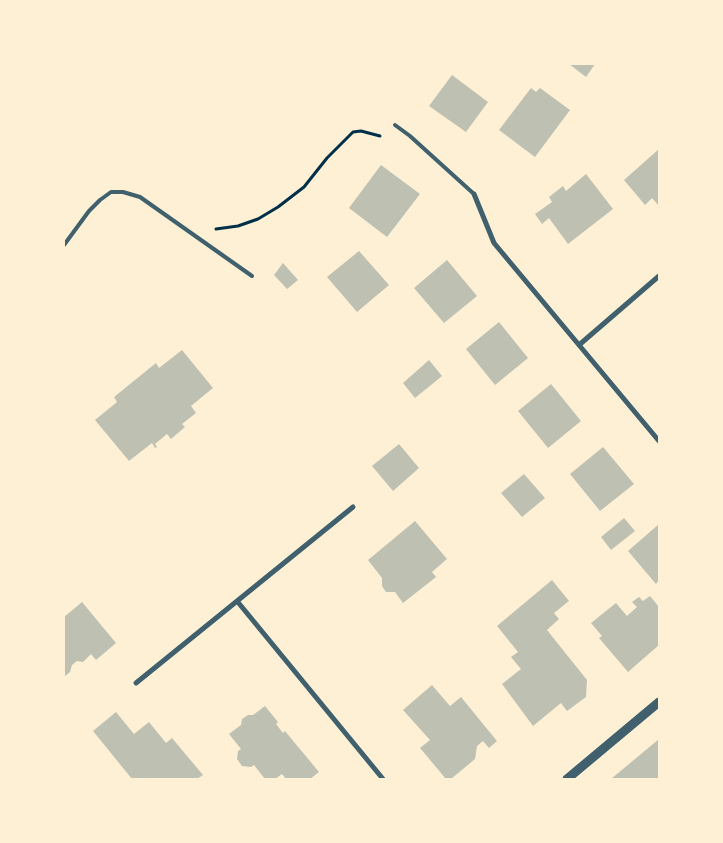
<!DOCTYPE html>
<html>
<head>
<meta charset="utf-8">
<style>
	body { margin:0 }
	#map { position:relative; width:723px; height:843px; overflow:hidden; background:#fdf0d5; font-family:Inter,sans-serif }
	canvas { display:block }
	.frame { position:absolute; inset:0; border:65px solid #fdf0d5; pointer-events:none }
</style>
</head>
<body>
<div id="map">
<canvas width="723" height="843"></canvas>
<div class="frame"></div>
</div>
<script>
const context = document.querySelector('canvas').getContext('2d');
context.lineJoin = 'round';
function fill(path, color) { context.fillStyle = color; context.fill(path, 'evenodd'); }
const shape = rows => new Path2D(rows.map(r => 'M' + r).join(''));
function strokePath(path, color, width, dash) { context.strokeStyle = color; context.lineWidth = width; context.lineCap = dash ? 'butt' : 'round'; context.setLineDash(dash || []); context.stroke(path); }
fill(shape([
	[569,64,595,64,586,77],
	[452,75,488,102,466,132,429,106],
	[531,88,536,92,540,88,570,110,535,157,499,130],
	[659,149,659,206,652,198,645,205,624,180],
	[381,165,420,194,387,237,349,208],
	[586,174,613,209,568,244,549,218,542,224,535,214,552,202,549,197,563,186,566,191],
	[359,251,389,285,357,312,327,277],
	[447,260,477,296,444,323,414,288],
	[283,263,298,280,287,289,274,275],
	[499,322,528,358,495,385,466,349],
	[182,350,213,388,191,406,196,413,182,424,185,427,171,439,167,434,155,444,157,447,155,448,152,443,129,461,95,420,117,402,114,397,156,363,159,368],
	[429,360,442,376,415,398,403,383],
	[551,384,581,421,548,448,518,411],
	[399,444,419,468,393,491,372,466],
	[603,447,634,484,600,511,570,474],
	[524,474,545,498,522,517,501,493],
	[624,518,635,531,611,550,601,537],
	[415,521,447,559,432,572,436,577,403,603,395,592,386,592,382,586,382,578,368,560],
	[659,524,659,580,656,584,628,551],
	[552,580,569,601,554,613,559,619,547,630,587,680,586,697,567,711,561,703,533,726,502,684,521,669,511,657,518,652,497,626],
	[650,596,659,607,659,645,628,672,599,638,602,636,591,623,616,603,627,616,637,607,632,602,639,597,643,601],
	[82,602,116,643,96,660,91,654,83,662,77,661,72,665,70,672,64,677,64,617],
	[432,685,450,706,461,697,497,741,489,748,483,741,477,746,475,759,451,779,446,779,420,748,430,740,403,710],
	[265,706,278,722,276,724,283,733,285,731,319,772,310,779,286,779,282,774,275,779,265,779,254,765,251,767,242,766,237,759,238,751,241,749,229,734,241,725,242,719,248,715,253,715],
	[116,712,134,734,149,722,166,743,172,738,203,775,197,779,132,779,93,731],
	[659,739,659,779,611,779]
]), '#bec0b2');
strokePath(shape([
	[216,229,238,226,258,219,278,207,304,187,327,158,353,132,361,131,380,136]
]), '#003049', 3);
strokePath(shape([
	[395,125,410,136,474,194],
	[64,245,89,211,100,200,111,192,123,192,140,197,252,276]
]), '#3f606c', 4);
strokePath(shape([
	[474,194,494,243,659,441],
	[579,345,659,276],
	[237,601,383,779],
	[136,683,353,507]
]), '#3f606c', 5);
strokePath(shape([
	[567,779,659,702]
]), '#3f606c', 9);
</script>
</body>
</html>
